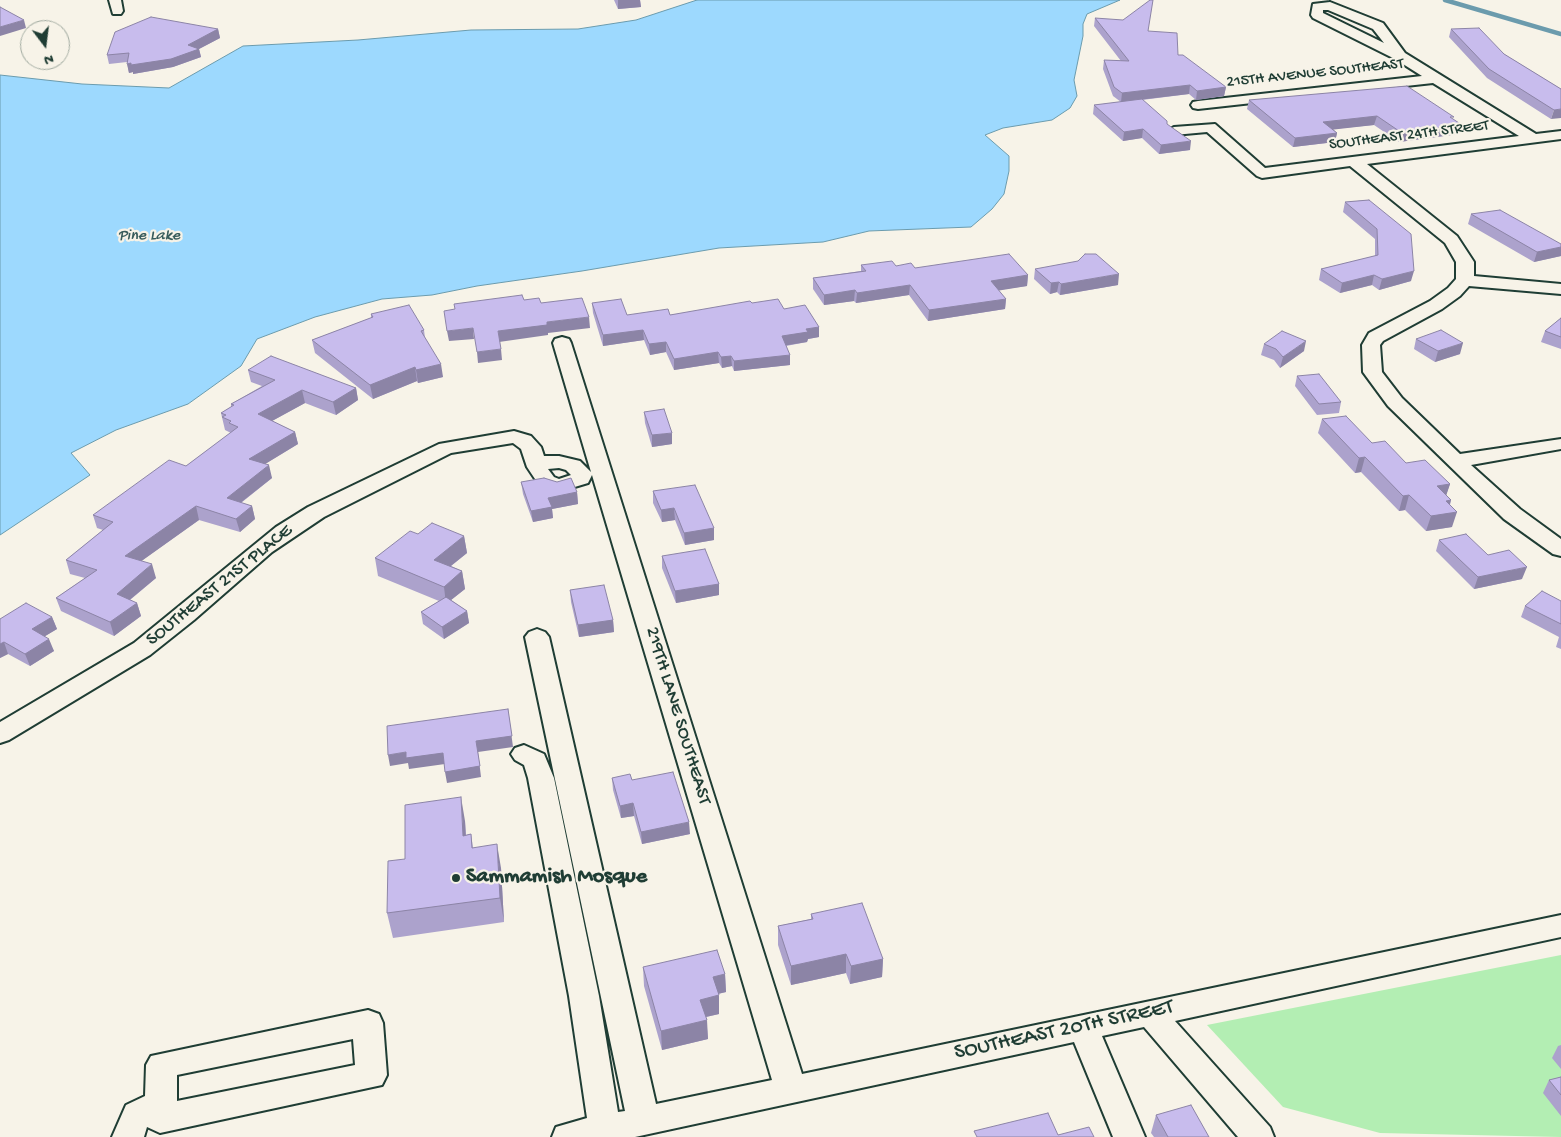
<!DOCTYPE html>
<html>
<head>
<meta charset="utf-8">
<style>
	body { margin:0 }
	#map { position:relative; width:1561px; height:1137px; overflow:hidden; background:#f7f3e8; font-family:"Gochi Hand",sans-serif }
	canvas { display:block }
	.north { position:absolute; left:20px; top:20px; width:50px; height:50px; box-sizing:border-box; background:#f7f3e8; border:1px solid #a1aaa0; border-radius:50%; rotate:165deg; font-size:14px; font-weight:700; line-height:20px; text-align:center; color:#1f3d34 }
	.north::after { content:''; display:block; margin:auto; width:18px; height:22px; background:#1f3d34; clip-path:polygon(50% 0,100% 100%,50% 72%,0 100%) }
</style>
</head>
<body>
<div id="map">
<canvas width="1561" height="1137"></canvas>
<div class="north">N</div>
</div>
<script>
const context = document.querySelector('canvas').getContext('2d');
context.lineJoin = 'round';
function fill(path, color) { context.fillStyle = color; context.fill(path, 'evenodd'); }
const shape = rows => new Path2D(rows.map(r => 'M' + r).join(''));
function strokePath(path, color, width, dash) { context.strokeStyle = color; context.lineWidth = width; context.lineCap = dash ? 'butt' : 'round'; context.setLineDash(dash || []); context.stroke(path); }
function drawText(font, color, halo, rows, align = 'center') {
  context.font = font + ' "Gochi Hand",sans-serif'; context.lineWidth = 4.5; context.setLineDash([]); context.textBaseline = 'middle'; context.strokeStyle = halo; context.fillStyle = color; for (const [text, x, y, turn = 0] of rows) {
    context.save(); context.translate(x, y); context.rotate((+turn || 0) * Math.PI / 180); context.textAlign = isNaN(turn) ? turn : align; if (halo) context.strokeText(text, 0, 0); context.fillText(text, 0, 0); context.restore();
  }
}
fill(shape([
	[1561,955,1561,1137,1380,1133,1283,1107,1207,1025]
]), '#b3eeb3');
const water = shape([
	[697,0,1120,0,1087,14,1083,24,1083,36,1074,80,1077,96,1070,108,1052,120,1003,128,985,135,1009,156,1009,171,1004,194,992,209,971,227,869,231,823,242,719,248,582,271,477,286,432,295,382,299,315,317,257,339,241,366,188,404,116,430,71,453,90,475,0,535,0,75,82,84,169,88,243,46,358,40,471,30,578,29,636,20,697,0]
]);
fill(water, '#9dd9fe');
strokePath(water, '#6b9bad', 1);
strokePath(shape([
	[1445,0,1561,34]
]), '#6b9bad', 4.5);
const minor = shape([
	[109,0,121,0,123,11,121,14,113,14,109,0],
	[1330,2,1383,23,1405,53,1536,134,1561,131,1561,139,1367,164,1457,236,1474,262,1474,276,1561,284,1561,294,1469,286,1460,296,1442,309,1383,341,1380,345,1382,372,1402,398,1460,454,1561,439,1561,449,1471,465,1520,509,1561,539,1561,556,1553,554,1504,519,1388,406,1363,372,1362,345,1369,333,1430,301,1448,288,1456,279,1456,262,1445,243,1350,166,1262,178,1257,176,1207,132,1174,135,1167,131,1174,127,1215,124,1265,168,1519,136,1433,83,1198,109,1193,108,1191,105,1193,102,1198,101,1422,76,1395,59,1313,18,1311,15,1313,4,1330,2],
	[1323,10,1328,10,1373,29,1384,43,1323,13,1323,10],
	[562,337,569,339,571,343,802,1074,1561,915,1561,937,1175,1021,1270,1127,1274,1137,1238,1137,1144,1027,1102,1036,1145,1137,1113,1137,1074,1042,635,1137,552,1137,556,1127,587,1118,569,996,528,778,524,765,515,760,511,754,515,748,524,745,544,754,554,778,599,996,618,1112,625,1111,525,637,529,632,537,629,545,632,549,637,656,1104,772,1080,592,475,588,483,558,492,551,490,539,485,527,467,521,449,513,443,451,453,324,517,272,552,194,620,150,655,9,740,0,743,0,722,134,643,276,527,308,507,439,444,514,431,531,436,541,447,544,456,559,456,580,461,591,472,553,343,555,339,562,337],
	[559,468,566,470,571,475,559,479,554,477,548,469,559,468],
	[368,1010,379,1014,383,1023,387,1075,382,1085,160,1133,147,1127,144,1137,112,1137,126,1105,145,1096,146,1065,151,1056,368,1010],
	[353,1039,355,1065,177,1101,177,1075,353,1039]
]);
strokePath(minor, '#1f3d34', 4);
fill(minor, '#f7f3e8');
fill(shape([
	[614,0,640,0,641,7,618,9],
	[1095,18,1148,31,1178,55,1226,87,1224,96,1196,100,1189,94,1142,100,1167,124,1190,150,1159,154,1142,138,1123,141,1093,114,1094,105,1121,102,1113,96,1103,69,1104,60,1121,61,1094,26],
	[218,29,220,38,199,49,201,57,173,67,133,74,133,72,129,73,127,62,109,64,107,55],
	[1451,29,1504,54,1561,89,1551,119,1487,78,1449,37],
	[1249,100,1453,119,1459,134,1399,142,1374,125,1333,129,1337,133,1335,142,1293,147,1247,109],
	[1369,200,1411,281,1379,290,1372,285,1340,293,1319,280,1321,269,1375,256,1375,239,1343,212,1345,202],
	[1471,214,1561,244,1561,256,1534,262,1468,224],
	[861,265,896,266,915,268,1028,275,1027,286,998,290,1006,299,1005,309,928,321,909,295,856,303,854,301,824,305,813,289,813,278,861,271],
	[1035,269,1118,285,1060,295,1057,292,1050,294,1034,279],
	[592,303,627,315,670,315,752,303,784,309,819,327,819,337,808,339,807,342,786,346,790,365,734,371,732,366,722,368,719,363,674,370,666,352,650,355,644,340,603,346,593,313],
	[371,314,424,330,425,338,443,377,418,383,417,381,373,399,315,353,312,340,371,318],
	[1561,318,1561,349,1541,342,1545,331],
	[1416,339,1460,354,1435,362,1414,349],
	[1264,344,1304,351,1280,368,1274,360,1261,355],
	[248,370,356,388,358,400,336,415,305,403,272,421,295,432,298,444,265,464,272,478,241,503,252,506,255,519,240,532,199,520,141,561,156,578,130,600,137,603,141,616,114,636,61,611,56,598,85,578,70,574,66,560,103,530,97,528,93,515,186,466,231,433,225,430,221,413,231,407,231,404,262,386,251,382],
	[1297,376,1341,402,1339,413,1317,415,1295,386],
	[644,412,672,444,652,447,645,423],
	[1322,419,1372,443,1406,463,1450,484,1446,495,1451,500,1450,505,1452,527,1426,531,1405,510,1399,511,1361,472,1355,473,1318,433],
	[521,482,577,492,578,504,552,509,553,518,533,522,523,494],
	[653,491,714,528,714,540,685,545,675,520,662,522,653,503],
	[418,534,464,536,467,553,451,566,462,571,465,589,451,600,467,611,469,623,444,639,423,624,421,612,439,601,378,576,375,558],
	[1439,540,1488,555,1522,579,1474,589,1436,551],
	[662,556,719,584,719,595,676,603,662,568],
	[570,590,613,620,614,632,579,637,571,602],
	[1561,601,1561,649,1556,647,1559,637,1521,617,1525,606],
	[52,617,57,629,45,636,54,651,30,666,8,654,0,658,0,619],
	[612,778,632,780,690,834,642,844,634,816,621,818,613,790],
	[465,821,466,835,471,834,473,848,501,868,504,922,393,938,387,913,405,859],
	[811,914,883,959,882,977,850,984,846,973,791,985,778,945,778,926,811,919],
	[643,967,725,974,726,992,718,994,719,1014,706,1017,708,1039,662,1050,644,986],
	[1561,1045,1561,1069,1552,1058,1558,1046],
	[1561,1077,1561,1116,1543,1093,1549,1080],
	[1156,1115,1209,1137,1154,1137,1151,1133]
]), '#aca2cc');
fill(shape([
	[618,0,640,0,641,7,618,9],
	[24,20,26,28,0,36,0,27],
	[218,29,220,38,199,49,201,57,173,67,133,74,133,72,129,73,127,64,188,45],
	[1190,85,1189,94,1121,102,1122,93],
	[1226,87,1224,96,1196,100,1197,91],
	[1561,109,1561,118,1551,119,1554,110],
	[1377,116,1374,125,1321,131,1323,122],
	[1462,125,1459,134,1399,142,1402,133],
	[1143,129,1142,138,1123,141,1124,132],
	[1337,133,1335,142,1293,147,1295,138],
	[1191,141,1190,150,1159,154,1161,145],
	[1561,247,1561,256,1534,262,1537,252],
	[1414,271,1411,281,1379,290,1382,279],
	[1119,274,1118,285,1060,295,1061,284],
	[1028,275,1027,286,990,292,991,281],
	[1374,275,1372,285,1340,293,1342,283],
	[1059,282,1057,292,1050,294,1051,283],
	[910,285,909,295,856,303,857,293],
	[855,290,854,301,824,305,824,295],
	[1006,299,1005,309,928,321,929,310],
	[589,317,590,328,548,333,548,335,499,342,498,331,547,322],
	[819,327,819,337,808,339,807,342,782,346,782,336,806,329],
	[473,328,474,339,449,341,447,331],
	[643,330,644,340,603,346,603,335],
	[1306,341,1304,351,1280,368,1283,357],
	[666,342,666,352,650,355,649,344],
	[1463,343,1460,354,1435,362,1438,351],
	[501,349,502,360,478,363,477,352],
	[718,352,719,363,674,370,674,359],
	[790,355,790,365,734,371,734,361],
	[731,356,732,366,722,368,721,357],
	[441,364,443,377,418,383,416,370],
	[415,367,417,381,373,399,370,385],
	[356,388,358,400,336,415,333,402],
	[302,390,305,403,261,427,258,414],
	[295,432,298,444,252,472,249,459],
	[672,433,672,444,652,447,652,435],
	[1365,457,1361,472,1355,473,1359,458],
	[269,465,272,478,230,511,227,498],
	[1450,484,1445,499,1437,486],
	[577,492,578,504,552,509,553,518,533,522,531,511,548,498],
	[1409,495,1405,510,1399,511,1403,496],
	[1451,500,1447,513,1457,512,1452,527,1426,531,1431,516,1446,501],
	[196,506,199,520,129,570,125,556],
	[252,506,255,519,240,532,236,519],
	[674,508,675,520,662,522,661,510],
	[714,528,714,540,685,545,684,533],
	[464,536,467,553,437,577,434,560],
	[152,564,156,578,121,607,117,594],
	[1527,567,1522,579,1474,589,1478,577],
	[462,571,465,589,446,604,444,587],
	[719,584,719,595,676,603,675,591],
	[137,603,141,616,114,636,110,622],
	[467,611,469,623,444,639,442,627],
	[52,617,57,629,37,641,32,629],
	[613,620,614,632,579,637,578,625],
	[49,639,54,651,30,666,25,654],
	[4,642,8,654,0,658,0,644],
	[508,709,513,747,478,752,481,777,447,783,445,772],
	[406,752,443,753,445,764,409,769,408,763,390,766,388,755],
	[461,797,465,821,467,860,463,836],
	[633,803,634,816,621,818,620,806],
	[689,822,690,834,642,844,641,832],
	[497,844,501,868,504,922,500,898],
	[846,954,846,973,791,985,791,966],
	[883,959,882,977,850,984,851,966],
	[725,974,726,992,713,995,713,977],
	[719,995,719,1014,701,1018,700,1000],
	[707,1020,708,1039,662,1050,661,1031]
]), '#8c84a6');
const building = shape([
	[1150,0,1153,0,1148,31,1177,33,1178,55,1183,55,1226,87,1197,91,1190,85,1122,93,1114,87,1104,60,1129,61,1095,18,1123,20,1150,0],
	[0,7,24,20,0,27,0,7],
	[151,17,218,29,188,45,199,49,171,59,131,65,131,63,127,64,129,53,107,55,115,32,151,17],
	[1479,28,1504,54,1561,89,1561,109,1554,110,1489,69,1451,29,1479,28],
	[1407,86,1454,117,1450,117,1462,125,1402,133,1377,116,1323,122,1337,133,1295,138,1249,100,1407,86],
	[1142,99,1167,121,1167,124,1191,141,1161,145,1143,129,1124,132,1094,105,1142,99],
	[1369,200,1411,234,1414,271,1382,279,1374,275,1342,283,1321,269,1378,255,1377,229,1345,202,1369,200],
	[1500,210,1561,244,1561,247,1537,252,1471,214,1500,210],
	[1009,254,1028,275,991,281,1006,299,929,310,910,285,857,293,855,290,824,295,813,278,866,271,861,265,892,261,896,266,911,263,915,268,1009,254],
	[1085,254,1096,254,1119,274,1061,284,1059,282,1051,283,1035,269,1078,261,1085,254],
	[522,295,524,300,539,298,541,303,582,298,589,317,547,322,547,325,498,331,501,349,477,352,473,328,447,331,444,311,455,309,454,304,522,295],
	[621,299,627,315,668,309,670,315,750,301,752,303,778,299,784,309,805,305,819,327,806,329,808,332,782,336,790,355,734,361,731,356,721,357,718,352,674,359,666,342,649,344,643,330,603,335,592,303,621,299],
	[409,305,424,330,421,331,441,364,416,370,415,367,370,385,312,340,373,317,371,314,409,305],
	[1561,318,1561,337,1545,331,1561,318],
	[1441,330,1463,343,1438,351,1416,339,1441,330],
	[1282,331,1306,341,1283,357,1276,349,1264,344,1282,331],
	[271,356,356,388,333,402,302,390,258,414,295,432,249,459,269,465,227,498,252,506,236,519,196,506,125,556,152,564,117,594,137,603,110,622,56,598,97,570,66,560,113,522,93,515,169,460,186,466,238,427,229,423,231,421,222,417,226,415,221,413,234,405,231,404,275,380,248,370,271,356],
	[1319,374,1341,402,1319,404,1297,376,1319,374],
	[664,409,672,433,652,435,644,412,664,409],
	[1346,416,1372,443,1385,441,1406,463,1425,460,1450,484,1437,486,1451,500,1446,501,1457,512,1431,516,1409,495,1403,496,1365,457,1359,458,1322,419,1346,416],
	[544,478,557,482,571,478,577,492,548,498,552,507,531,511,521,482,544,478],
	[695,485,714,528,684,533,674,508,661,510,653,491,695,485],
	[432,523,464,536,434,560,462,571,444,587,375,558,410,531,418,534,432,523],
	[1466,534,1488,555,1509,550,1527,567,1478,577,1439,540,1466,534],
	[705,549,719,584,675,591,662,556,705,549],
	[604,585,613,620,578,625,570,590,604,585],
	[1542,591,1561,601,1561,624,1525,606,1542,591],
	[446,597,467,611,442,627,421,612,446,597],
	[26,603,52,617,32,629,49,639,25,654,4,642,0,644,0,619,26,603],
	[508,709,512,736,476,741,480,766,445,772,443,753,406,758,406,752,388,755,387,726,508,709],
	[673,772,689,822,641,832,633,803,620,806,612,778,630,774,632,780,673,772],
	[461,797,463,836,471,834,472,848,497,844,500,898,387,913,388,861,405,859,405,805,461,797],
	[862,903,883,959,851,966,846,954,791,966,778,926,813,919,811,914,862,903],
	[717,950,725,974,713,977,719,995,700,1000,707,1020,661,1031,643,967,717,950],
	[1561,1077,1561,1095,1549,1080,1561,1077],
	[1191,1105,1209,1137,1168,1137,1156,1115,1191,1105],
	[1048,1113,1058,1135,1089,1127,1094,1137,977,1137,974,1131,1048,1113]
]);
fill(building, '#c8bced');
strokePath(building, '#8c84a6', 1);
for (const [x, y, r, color] of [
	[456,878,5,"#1f3d34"]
]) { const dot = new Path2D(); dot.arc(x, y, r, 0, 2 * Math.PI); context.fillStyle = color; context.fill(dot); strokePath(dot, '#f7f3e8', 2); }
drawText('16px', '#1f3d34', '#f7f3e8', [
	["215TH AVENUE SOUTHEAST",1315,74,-6],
	["SOUTHEAST 24TH STREET",1409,136,-7]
]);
drawText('italic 16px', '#385c5c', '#f7f3e8', [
	["Pine Lake",149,237]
]);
drawText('19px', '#1f3d34', '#f7f3e8', [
	["SOUTHEAST 21ST PLACE",220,586,-39],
	["219TH LANE SOUTHEAST",677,716,73]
]);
drawText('bold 22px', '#1f3d34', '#f7f3e8', [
	["Sammamish Mosque",466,878]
], 'left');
drawText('22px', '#1f3d34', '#f7f3e8', [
	["SOUTHEAST 20TH STREET",1064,1031,-12]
]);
</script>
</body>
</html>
